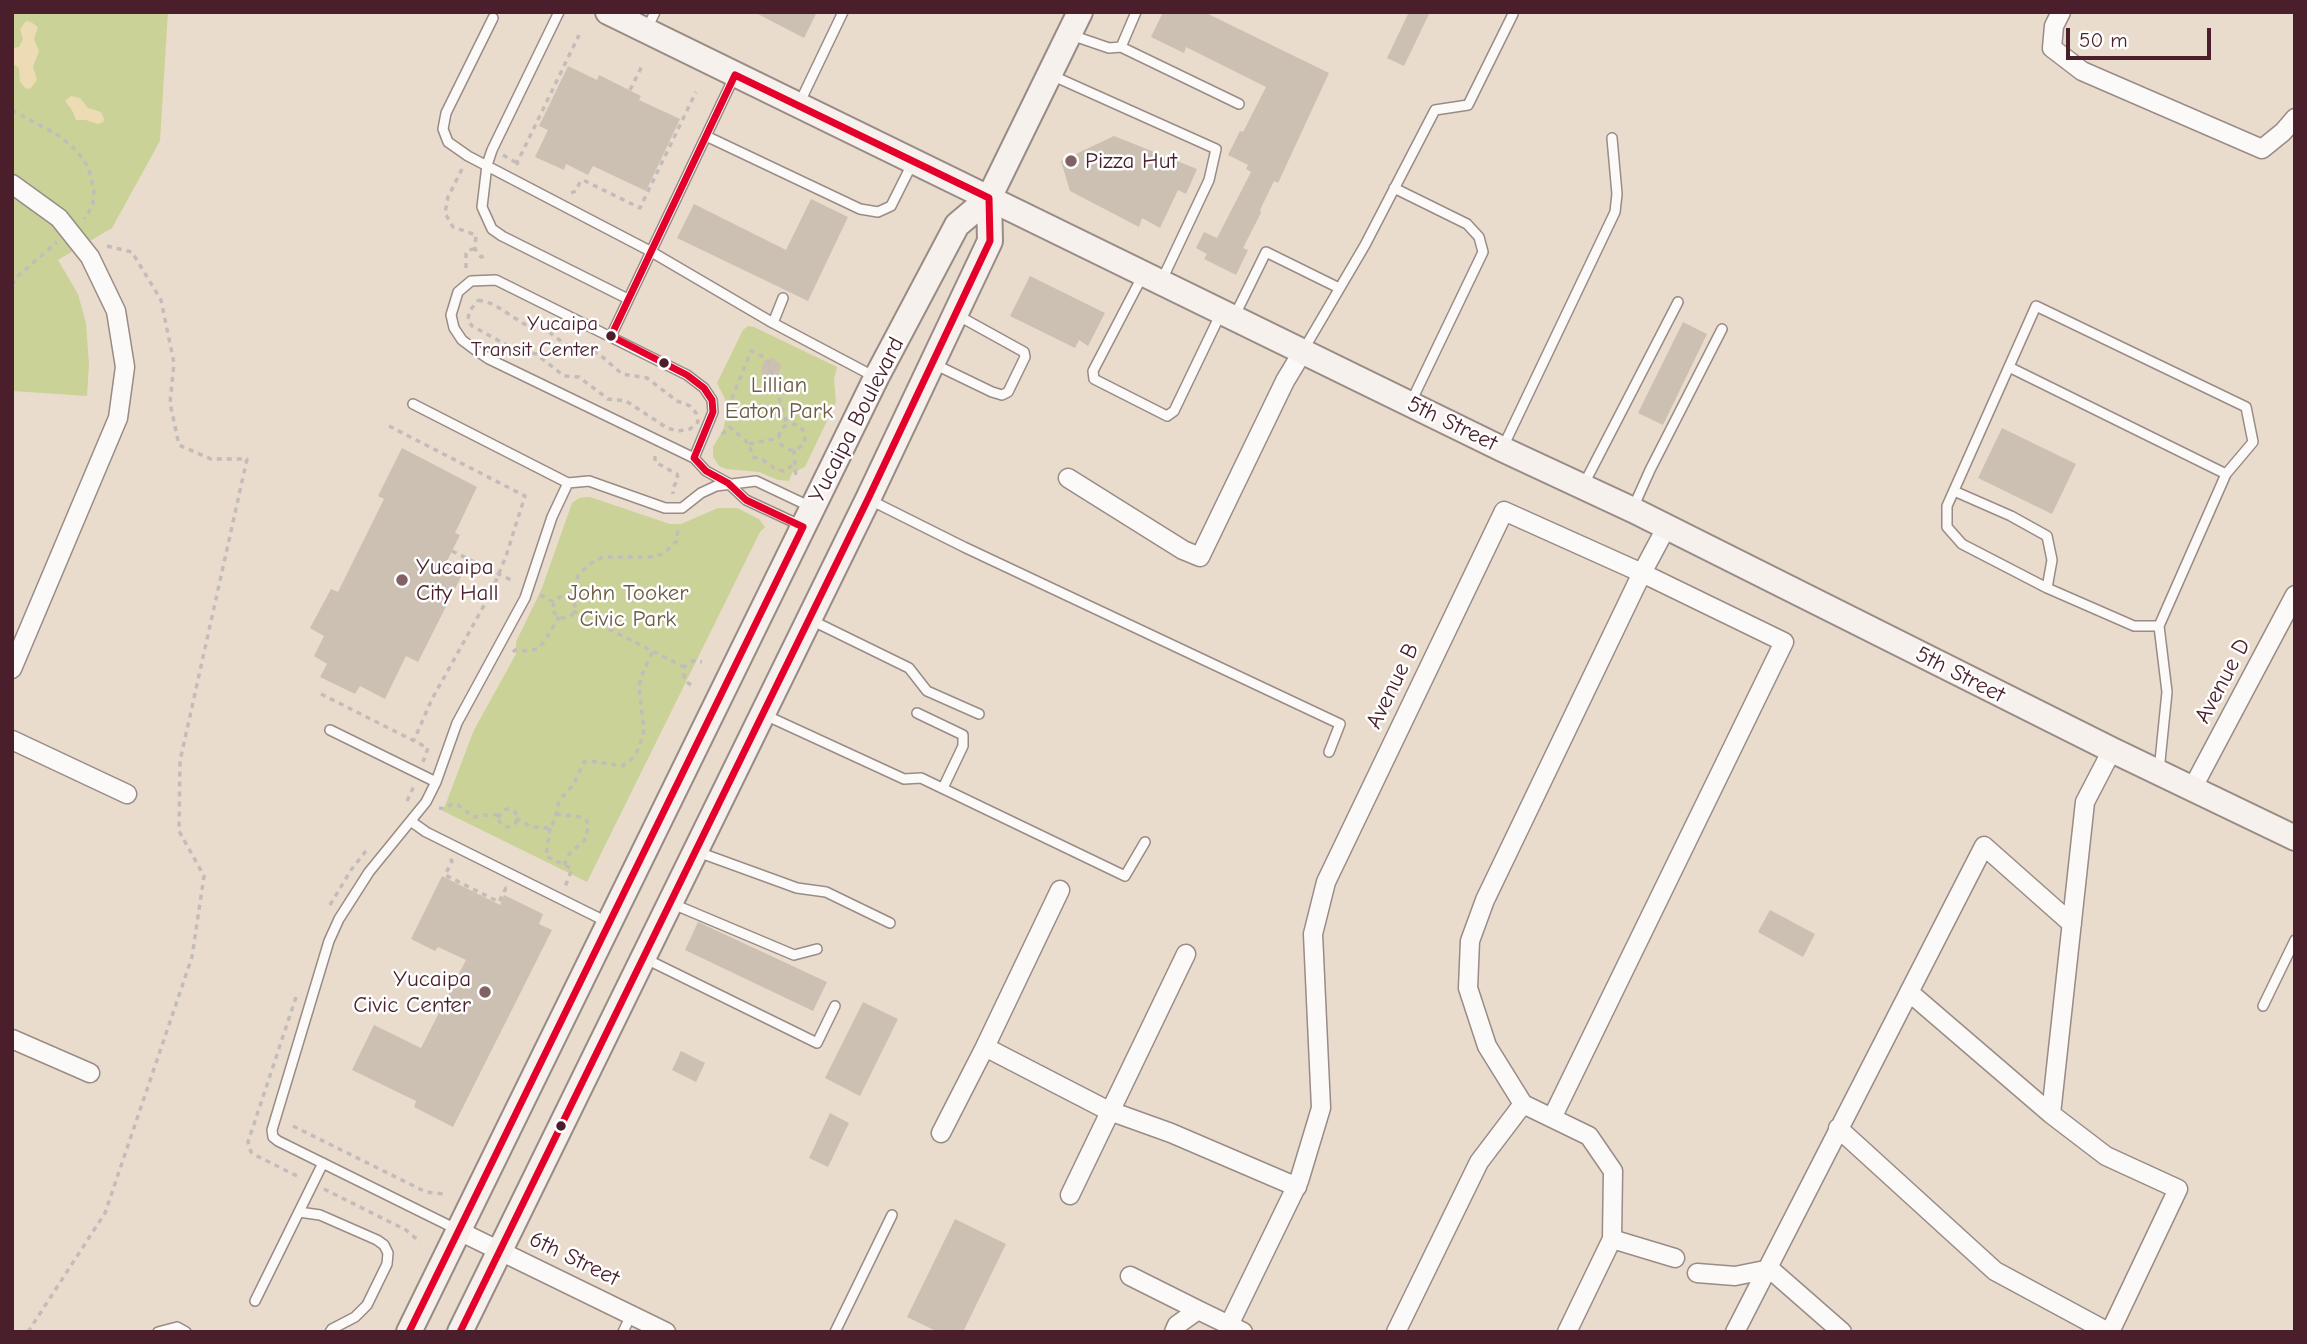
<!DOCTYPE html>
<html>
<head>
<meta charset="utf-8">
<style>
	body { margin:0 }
	#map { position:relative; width:2307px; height:1344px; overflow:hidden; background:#e9dccd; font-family:"Comic Neue",sans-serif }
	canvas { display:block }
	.frame { position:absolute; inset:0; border:14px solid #4a1f2b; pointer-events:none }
	.scale { position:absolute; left:2066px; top:28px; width:145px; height:32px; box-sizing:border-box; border:4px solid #4a1f2b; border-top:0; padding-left:9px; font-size:21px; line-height:24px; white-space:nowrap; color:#4a1f2b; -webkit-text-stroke:5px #fff; paint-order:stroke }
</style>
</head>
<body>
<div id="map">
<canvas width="2307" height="1344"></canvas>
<div class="frame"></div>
<div class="scale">50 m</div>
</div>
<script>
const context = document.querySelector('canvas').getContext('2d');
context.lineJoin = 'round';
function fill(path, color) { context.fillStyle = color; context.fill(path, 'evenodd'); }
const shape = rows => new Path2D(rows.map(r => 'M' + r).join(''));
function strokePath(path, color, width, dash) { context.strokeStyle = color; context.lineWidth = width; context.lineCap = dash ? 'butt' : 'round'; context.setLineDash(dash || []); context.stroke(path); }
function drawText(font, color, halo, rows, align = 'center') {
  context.font = font + ' "Comic Neue",sans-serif'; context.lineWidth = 5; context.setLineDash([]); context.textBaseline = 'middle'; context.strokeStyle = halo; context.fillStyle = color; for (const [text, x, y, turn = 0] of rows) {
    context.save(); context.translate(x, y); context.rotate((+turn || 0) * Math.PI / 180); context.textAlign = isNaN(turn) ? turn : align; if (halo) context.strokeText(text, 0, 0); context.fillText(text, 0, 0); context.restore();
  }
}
fill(shape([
	[12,12,168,12,160,141,112,228,58,260,78,294,86,323,89,364,87,396,12,391],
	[748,326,754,327,837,367,834,379,836,402,805,467,792,473,789,481,778,480,759,472,726,469,719,466,713,457,713,447,723,430,726,418,725,399,717,383,743,330],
	[590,497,670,524,681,524,718,508,737,508,759,519,765,527,760,532,587,882,443,811,474,730,516,654,516,642,542,588,572,503,579,498]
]), '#cbd298');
fill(shape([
	[26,21,31,22,38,27,34,39,39,51,33,67,37,80,30,89,25,88,20,82,19,68,12,63,12,48,19,47,23,39,20,29],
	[71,96,80,98,88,108,101,112,104,119,103,122,98,124,86,120,76,120,72,110,65,101]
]), '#ecdbb3');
fill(shape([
	[754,12,817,12,804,38],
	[1163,12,1204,12,1329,73,1278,183,1274,181,1260,210,1261,213,1243,248,1248,250,1236,275,1204,259,1207,254,1196,248,1204,232,1217,238,1218,236,1251,172,1246,169,1248,165,1228,155,1240,131,1243,132,1266,87,1186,47,1184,53,1151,37],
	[1409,12,1430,12,1404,66,1387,58],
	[568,66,597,80,599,75,641,96,639,100,680,119,646,191,593,166,588,175,566,164,564,170,535,157,548,130,539,126],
	[1114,136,1197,169,1186,194,1178,190,1160,228,1142,218,1139,227,1070,191,1061,161],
	[811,199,848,217,808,301,677,238,694,204,786,250],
	[1030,276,1105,313,1088,346,1079,340,1075,348,1010,316],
	[1683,322,1707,334,1663,425,1638,413],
	[773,358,781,365,778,376,768,379,761,372,763,362],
	[2002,428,2076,464,2052,514,1978,478],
	[402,448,477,487,455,533,460,535,446,563,464,571,418,662,406,656,385,699,360,686,355,694,320,677,327,664,314,656,324,636,310,628,331,589,338,592,384,499,378,496],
	[442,876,500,905,504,895,543,914,539,924,552,930,453,1127,414,1107,416,1101,352,1070,374,1025,421,1048,466,960,438,947,435,951,411,939],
	[1770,910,1815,934,1803,957,1758,932],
	[698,922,827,982,813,1011,685,950],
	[863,1002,898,1019,860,1096,825,1078],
	[681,1051,705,1063,696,1082,672,1070],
	[830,1113,849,1123,828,1167,809,1158],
	[955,1219,1006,1244,963,1332,938,1332,907,1317]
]), '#ccc0b3');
const lane = shape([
	[559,12,492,150,487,165,482,207,492,229,502,236,628,299],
	[493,18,446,113,443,129,448,142,468,156,650,251,773,323],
	[647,29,655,12],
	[1071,35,1109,48,1121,47,1136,12],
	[1121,47,1239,104],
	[1051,75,1216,149,1209,180,1161,282],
	[799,104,843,12],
	[706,136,860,209,878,212,891,206,912,164],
	[1394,188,1467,224,1479,237,1483,252,1411,402],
	[1143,275,1093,371,1094,379,1167,416,1174,411,1221,313],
	[783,298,773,323,875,377],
	[1235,315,1266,252,1339,288],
	[611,336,735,75],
	[1304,349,1365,245,1435,110,1468,105,1513,14],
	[934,364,992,392,1002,395,1008,392,1025,357,1024,352,957,315],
	[2009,367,2226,474],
	[413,404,568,483,589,481,665,508,682,508,701,493,716,486,756,481,811,507],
	[1503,447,1615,212,1617,194,1612,138],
	[694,458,713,412,712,400,704,388,687,375,496,280,471,281,458,292,451,315,454,328,462,340,474,349,489,359,694,458,706,471,728,483,746,500,802,526],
	[1584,484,1678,302],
	[1954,491,2011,516,2047,536,2052,560,2047,588],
	[870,500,964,547,1340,724,1329,752],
	[1633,508,1650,470,1722,329],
	[811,620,909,668,927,691,979,714],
	[2159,626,2134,626,2047,588,1962,544,1947,527,1947,506,2036,306,2246,407,2253,442,2226,474,2159,626,2167,692,2159,771],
	[917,713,963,735,963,746,943,788],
	[765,715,904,779,921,778,1125,876,1145,842],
	[330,730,436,782],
	[412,822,426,832,607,922],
	[698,852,797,888,826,892,890,923],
	[673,904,794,955,817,949],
	[646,959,817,1043,835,1006],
	[2263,1006,2295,940],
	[299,1212,320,1215,377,1240,384,1245,388,1253,387,1264,367,1305,355,1317,332,1329,330,1332],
	[458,1230,278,1141,273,1137,272,1130,329,941,339,919,369,872,426,802,436,782,457,723,525,598,552,517,568,483],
	[255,1301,323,1163],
	[158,1332,177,1327,186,1332],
	[623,1332,631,1315],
	[835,1332,892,1215]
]);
const street = shape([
	[2061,12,2054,26,2052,48,2082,71,2262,149,2283,132,2295,118],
	[12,184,59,218,90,257,116,311,125,367,118,418,12,669],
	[1068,478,1183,550,1200,557,1285,381,1303,351],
	[1666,528,1642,573,1485,900,1470,941,1468,988,1487,1046,1523,1104,1589,1136,1613,1171,1612,1239,1675,1258],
	[12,740,127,794],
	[2192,789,2295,595],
	[1909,992,2051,1114],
	[12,1039,90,1073],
	[985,1047,1060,890],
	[1838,1128,1995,1271,2108,1332],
	[941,1133,985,1047,1107,1110,1171,1133,1297,1187],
	[1070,1195,1186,954],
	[459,1231,666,1332],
	[1697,1273,1735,1276,1770,1269,1842,1332],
	[1130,1276,1198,1310],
	[1174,1332,1177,1325,1198,1310,1229,1325],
	[1243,1332,1229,1325,1299,1181,1321,1108,1313,934,1326,882,1504,511,1642,573,1784,642,1552,1118],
	[1396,1332,1479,1162,1523,1104],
	[1567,1332,1612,1239],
	[1735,1332,1984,846,2072,924],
	[2110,1332,2178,1189,2106,1156,2051,1114,2085,802,2112,750]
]);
const secondary = shape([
	[608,12,1502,449,1633,510,2112,750,2295,838],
	[409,1332,876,378,957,225,989,198,1080,12],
	[460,1332,868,499,990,241,989,198]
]);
strokePath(lane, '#998b86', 12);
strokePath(street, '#998b86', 21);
strokePath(secondary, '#998b86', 28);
strokePath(shape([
	[630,90,642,66],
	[12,110,61,137,77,151,88,167,94,190,93,203,88,214,84,219],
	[503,155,517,163],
	[518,165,517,163,579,35],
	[462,169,448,197,445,213,453,227,476,235,475,249,481,257,488,255],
	[571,193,576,191,580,182,583,180,640,208,696,92],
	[466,268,466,254,468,250,475,249],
	[12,285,19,275,57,242],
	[478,300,493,304,532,329,545,329,574,351,598,353,622,374,647,378,677,401,690,406,696,413,698,422,690,429,678,431,667,428,626,401,608,399,579,377,564,376,536,354,514,349,472,326,468,320,469,312,478,300],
	[728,408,751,351,766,358,769,364,787,424],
	[728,416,730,427,749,444,753,457,763,460,777,470,784,471,795,464],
	'779 437a13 13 0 1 1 26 0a13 13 0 1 1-26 0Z',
	[389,426,525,496,506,556,491,593,432,699,414,740],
	[722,434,730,427],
	[749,444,779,438],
	[794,450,796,478],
	[655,456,655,462,677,474,678,479,673,488,673,494],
	[452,551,513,581],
	[540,595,554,602],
	'553 607a11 11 0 1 1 22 0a11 11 0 1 1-22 0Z',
	[568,597,579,574,591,563,603,557,650,557,663,554,677,541,678,526],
	[573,611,684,667],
	[513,652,515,650,528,651,537,649,544,642,559,617],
	[691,685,684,680,684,667,692,661,702,662],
	[321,694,428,748,423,762],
	[407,801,414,786],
	[439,808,445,809,452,804,458,805,474,817,492,814,499,816],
	'499 818a9 9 0 1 1 18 0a9 9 0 1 1-18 0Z',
	[556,814,581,817,587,821,588,828,584,841,570,853,564,865],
	[516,818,531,827,550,828,555,820,559,801,574,784,584,762,590,761,622,766,632,759,639,748,644,730,639,688,641,677,653,651],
	[550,828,546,856,572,869,565,887],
	[450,859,452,861,445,875,499,902,506,888,509,889],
	[330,905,351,870,369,847],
	[296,997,248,1142,251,1152,255,1155,301,1178],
	[293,1126,426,1192,444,1194],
	[324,1189,406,1230,420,1242],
	[28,1332,105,1213,192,957,204,876,179,831,180,761,247,459,211,459,179,445,170,403,174,363,161,300,132,252,107,246,103,249]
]), '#c3bcba', 3.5, [5, 5]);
strokePath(lane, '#fcfaf8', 9);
strokePath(street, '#fcfaf8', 18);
strokePath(secondary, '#f6f1ed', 24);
strokePath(shape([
	[409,1332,803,527,746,500,728,483,706,471,694,458,713,412,712,400,704,388,687,375,611,336,735,75,989,198,990,241,868,499,460,1332]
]), '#e4002b', 7);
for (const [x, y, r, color] of [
	[1071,161,7,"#826164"],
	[611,336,6,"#4a1f2b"],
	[664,363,6,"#4a1f2b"],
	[402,580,7,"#826164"],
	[485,992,7,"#826164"],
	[561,1126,6,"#4a1f2b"]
]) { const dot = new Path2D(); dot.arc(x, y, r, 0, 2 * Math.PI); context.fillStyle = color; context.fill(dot); strokePath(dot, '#fff', 2.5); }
drawText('21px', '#4a1f2b', '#fff', [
	["Yucaipa",598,324],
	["Transit Center",598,350]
], 'right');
drawText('23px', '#4a1f2b', '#fff', [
	["Pizza Hut",1085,161],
	["Yucaipa",416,567],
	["City Hall",416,593],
	["Yucaipa",471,979,"right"],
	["Civic Center",471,1005,"right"]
], 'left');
drawText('23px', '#6f5a42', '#fff', [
	["Lillian",779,385],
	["Eaton Park",779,411],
	["John Tooker",628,593],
	["Civic Park",628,619]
]);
drawText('23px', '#4a1f2b', '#fff', [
	["Yucaipa Boulevard",857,420,-63],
	["5th Street",1452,424,26],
	["5th Street",1960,675,27],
	["Avenue D",2223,681,-62],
	["Avenue B",1393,686,-64],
	["6th Street",574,1259,26]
]);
</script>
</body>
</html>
